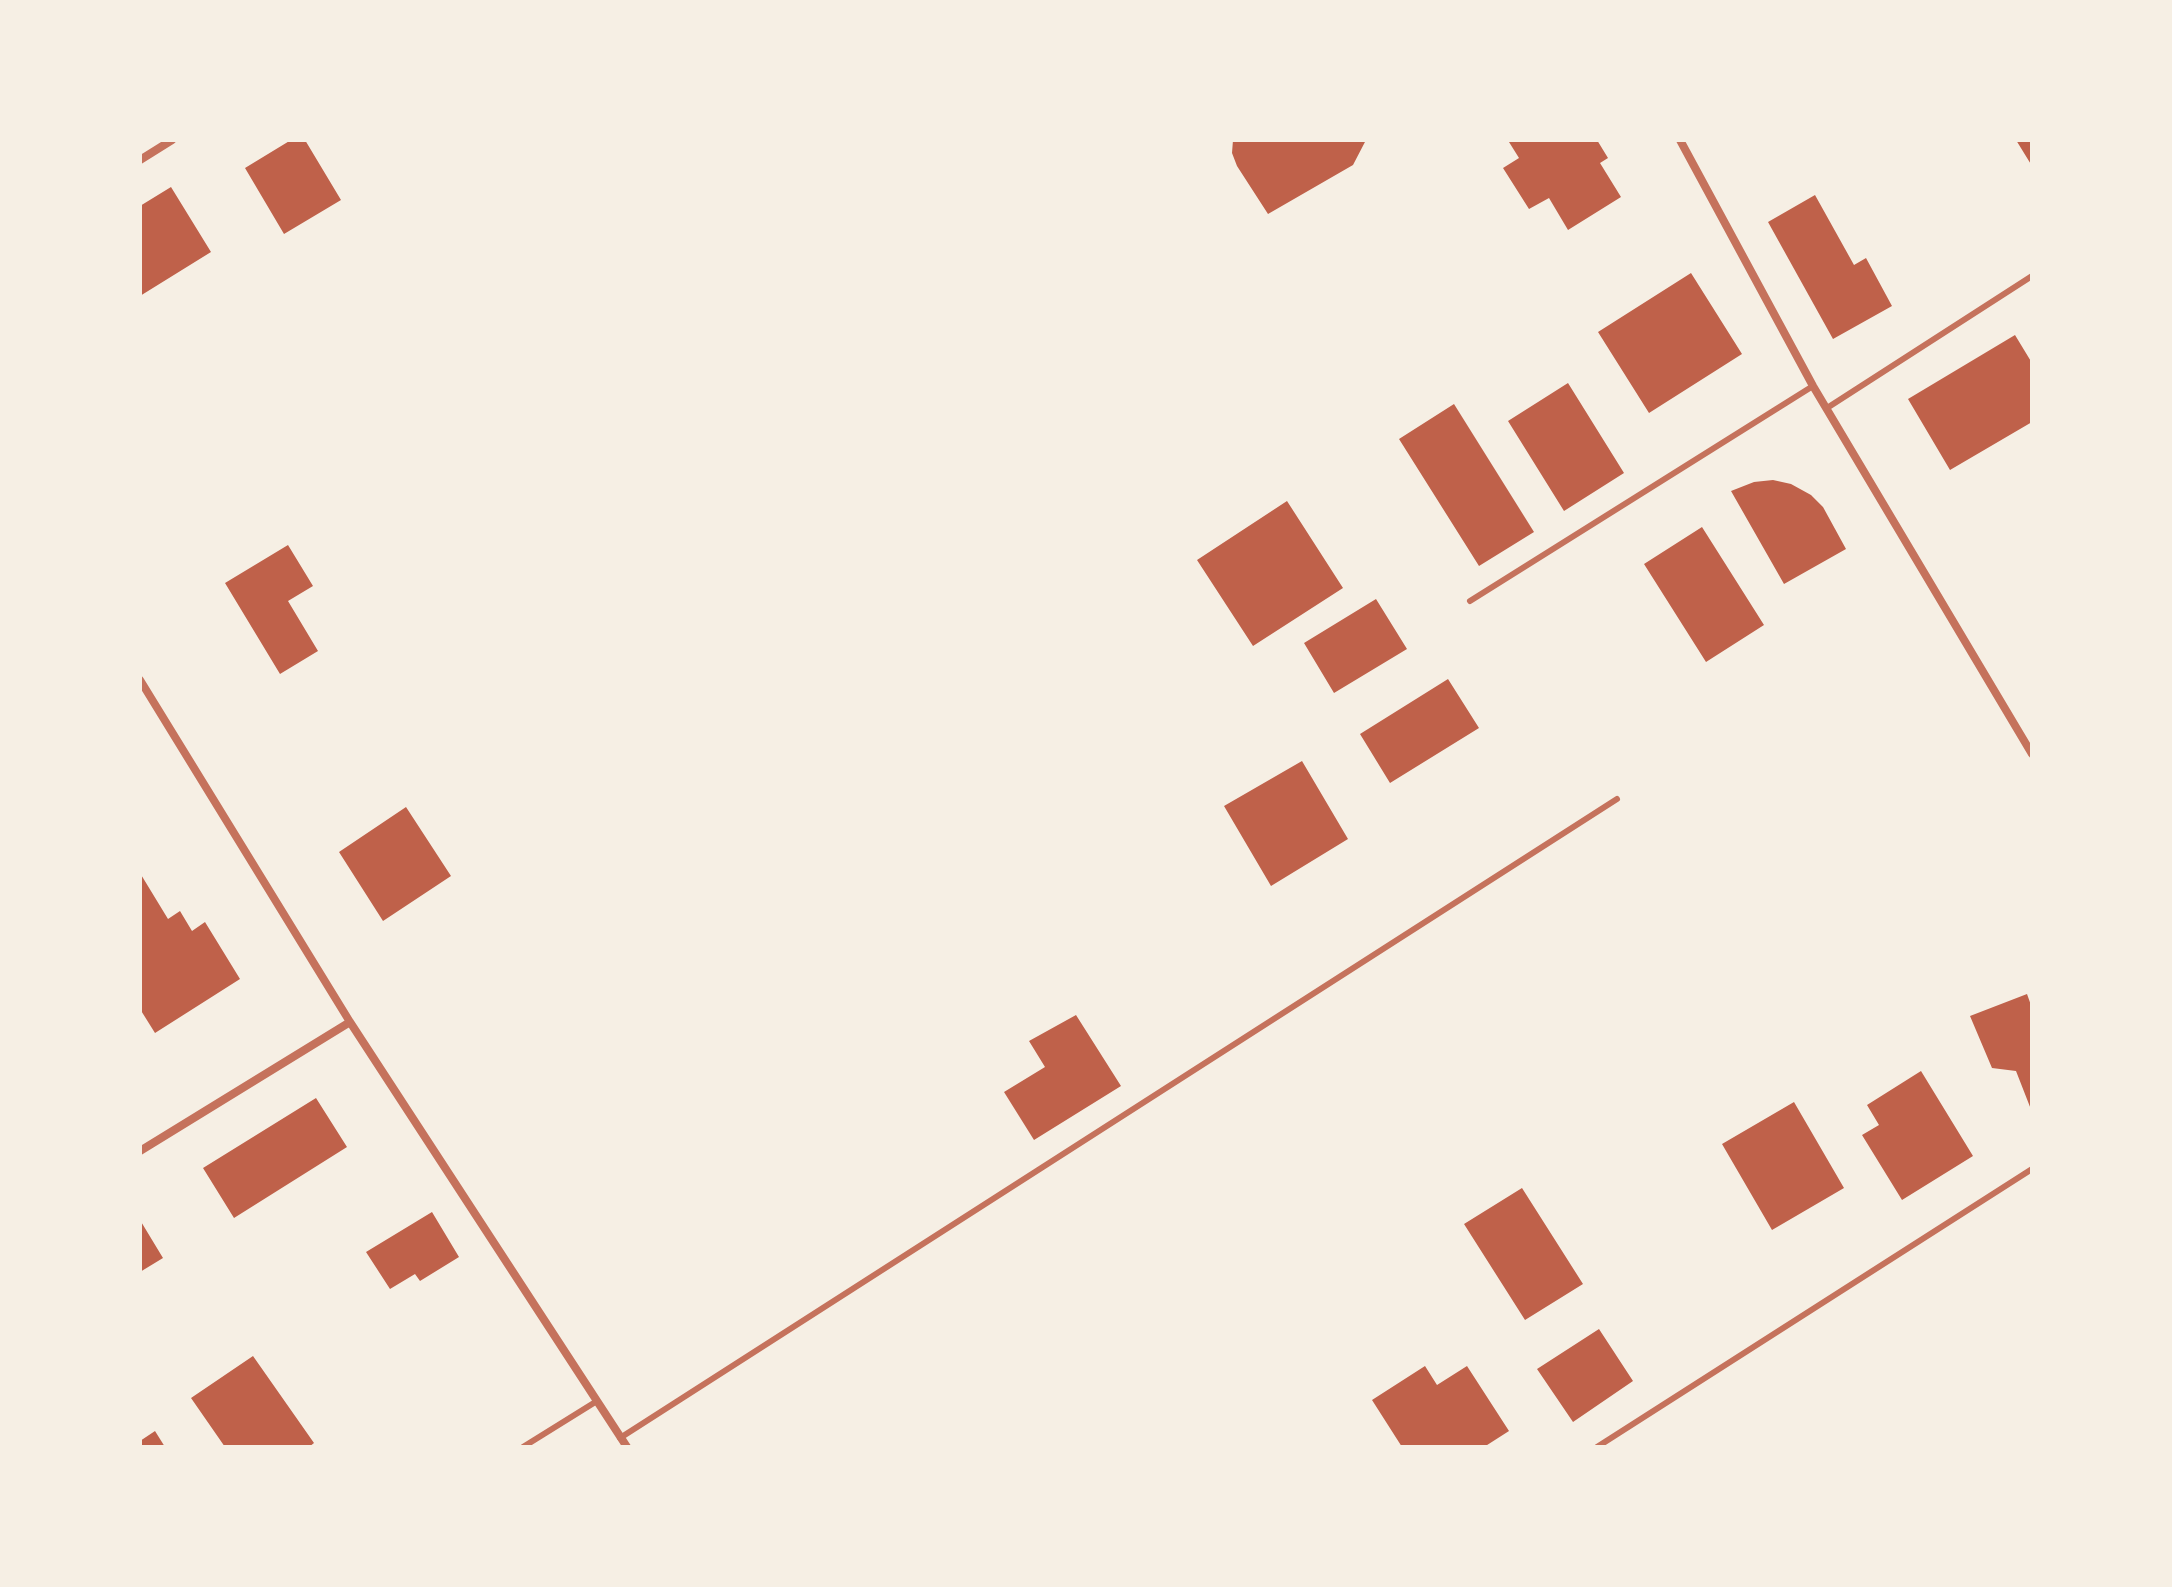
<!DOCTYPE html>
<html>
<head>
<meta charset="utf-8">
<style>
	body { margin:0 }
	#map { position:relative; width:2172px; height:1587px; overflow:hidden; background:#f6efe4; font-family:Inter,sans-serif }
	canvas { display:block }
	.frame { position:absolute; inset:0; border:142px solid #f6efe4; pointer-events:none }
</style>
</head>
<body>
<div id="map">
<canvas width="2172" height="1587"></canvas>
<div class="frame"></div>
</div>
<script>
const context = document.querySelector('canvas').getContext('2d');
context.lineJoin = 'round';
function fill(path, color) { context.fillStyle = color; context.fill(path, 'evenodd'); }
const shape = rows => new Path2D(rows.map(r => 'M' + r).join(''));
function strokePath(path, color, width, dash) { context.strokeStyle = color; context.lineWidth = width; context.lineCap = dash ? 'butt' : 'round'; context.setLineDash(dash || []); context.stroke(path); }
fill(shape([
	[291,140,305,140,341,200,284,234,245,168],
	[1233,140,1366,140,1353,165,1268,214,1237,166,1232,153],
	[1512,140,1597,140,1608,158,1600,163,1621,197,1568,230,1549,198,1529,209,1503,168,1519,158,1509,142],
	[2016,140,2032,140,2032,166],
	[171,187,211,252,140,296,140,206],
	[1815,195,1854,265,1866,258,1892,306,1833,339,1768,222],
	[1691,273,1742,354,1649,413,1598,332],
	[2015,335,2032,363,2032,422,1950,470,1908,399],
	[1568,383,1624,473,1564,511,1508,421],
	[1454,404,1534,532,1479,566,1399,439],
	[1773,480,1791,484,1811,495,1823,507,1846,549,1784,584,1731,491,1754,482],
	[1287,501,1343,588,1253,646,1197,560],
	[1702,527,1764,625,1706,662,1644,564],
	[288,545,313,586,288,601,318,651,280,674,225,583],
	[1376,599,1407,649,1334,693,1304,643],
	[1448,679,1479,728,1390,783,1360,734],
	[1302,761,1348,839,1271,886,1224,806],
	[406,807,451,876,383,921,339,852],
	[140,873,168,919,180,911,192,931,205,922,240,979,155,1033,140,1009],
	[2027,994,2032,1008,2032,1112,2016,1071,1992,1068,1970,1016],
	[1076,1015,1121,1086,1034,1140,1004,1092,1045,1067,1029,1041],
	[1921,1071,1973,1156,1902,1200,1862,1135,1879,1125,1867,1105],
	[316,1098,347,1147,234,1218,203,1168],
	[1794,1102,1844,1188,1772,1230,1722,1144],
	[1522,1188,1583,1284,1525,1320,1464,1224],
	[432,1212,459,1257,420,1281,415,1274,390,1289,366,1252],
	[140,1220,163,1258,140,1272],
	[1599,1329,1633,1381,1573,1422,1537,1369],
	[253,1356,314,1443,309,1447,225,1447,191,1398],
	[1425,1366,1437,1385,1467,1366,1509,1431,1484,1447,1402,1447,1372,1400],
	[155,1431,165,1447,140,1447,140,1441]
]), '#bf614a');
strokePath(shape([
	[1827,408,2032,276],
	[1470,601,1813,386],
	[620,1438,1617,799],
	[523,1447,597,1401],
	[1597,1447,2032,1169]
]), '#c5725c', 6);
strokePath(shape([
	[1680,140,1813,386,2032,754],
	[140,160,172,140],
	[140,680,350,1022,627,1447],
	[140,1151,350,1022]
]), '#c5725c', 8);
</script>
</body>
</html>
